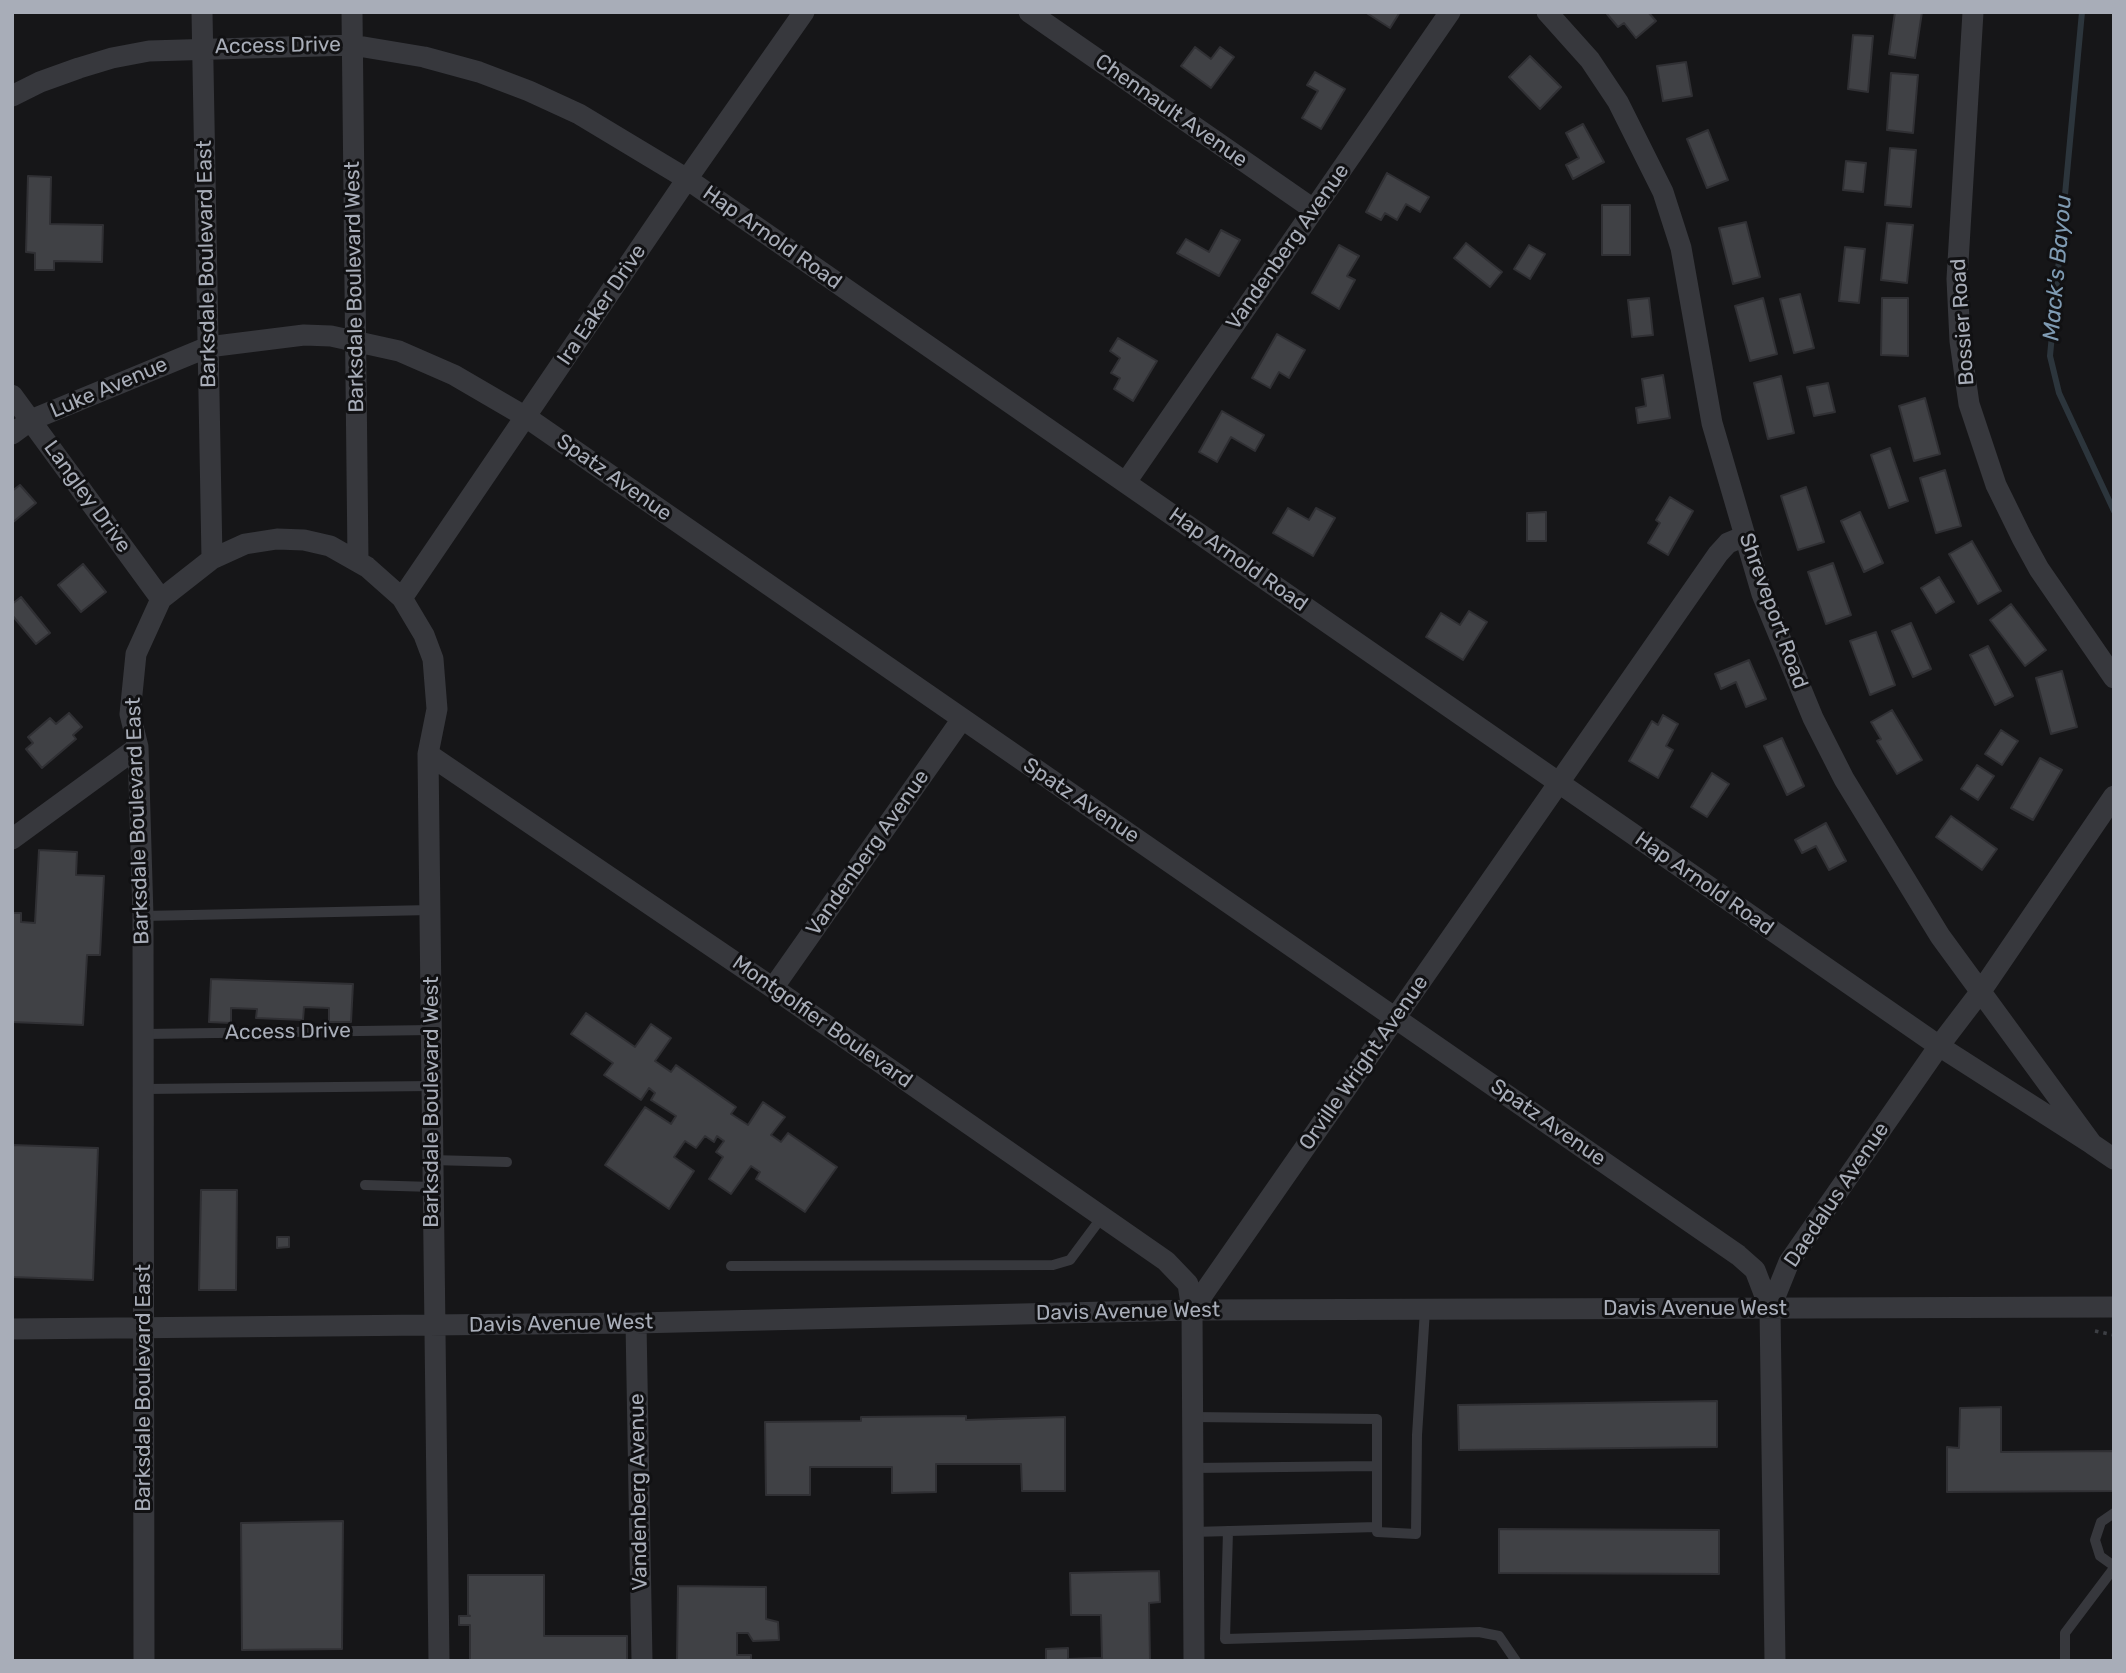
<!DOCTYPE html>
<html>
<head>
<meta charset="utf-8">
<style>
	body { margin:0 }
	#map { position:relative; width:2126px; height:1673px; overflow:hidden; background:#161618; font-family:Rubik,sans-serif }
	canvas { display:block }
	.frame { position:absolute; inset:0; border:14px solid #a8adb8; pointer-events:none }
</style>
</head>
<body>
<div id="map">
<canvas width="2126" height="1673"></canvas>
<div class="frame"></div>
</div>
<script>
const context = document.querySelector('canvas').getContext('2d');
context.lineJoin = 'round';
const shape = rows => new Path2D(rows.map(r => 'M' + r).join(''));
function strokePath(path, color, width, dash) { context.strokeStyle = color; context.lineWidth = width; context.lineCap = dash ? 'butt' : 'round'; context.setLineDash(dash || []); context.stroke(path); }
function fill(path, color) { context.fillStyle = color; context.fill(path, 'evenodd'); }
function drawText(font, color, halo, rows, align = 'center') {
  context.font = font + ' Rubik,sans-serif'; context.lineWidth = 6; context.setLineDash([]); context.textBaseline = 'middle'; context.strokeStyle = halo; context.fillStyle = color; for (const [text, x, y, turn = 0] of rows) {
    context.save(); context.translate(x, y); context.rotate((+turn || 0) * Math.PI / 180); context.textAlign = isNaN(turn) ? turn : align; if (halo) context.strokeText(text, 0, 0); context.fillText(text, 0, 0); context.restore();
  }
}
strokePath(shape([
	[2082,12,2050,356,2059,393,2114,511]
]), '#2c353c', 6);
const building = shape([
	[1365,12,1400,12,1390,28,1365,12],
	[1609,12,1648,12,1656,21,1636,38,1624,23,1618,27,1607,14,1609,12],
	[1895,12,1922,12,1915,58,1889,54,1895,12],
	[1853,35,1873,36,1868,92,1848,89,1853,35],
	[1195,47,1211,59,1220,47,1234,57,1211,88,1181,66,1195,47],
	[1530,56,1561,87,1540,109,1509,77,1530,56],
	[1686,62,1692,96,1663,101,1657,66,1686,62],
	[1315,72,1345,89,1321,129,1302,118,1318,91,1307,85,1315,72],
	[1891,73,1918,75,1913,133,1887,130,1891,73],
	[1583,124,1604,162,1573,179,1566,165,1579,158,1566,133,1583,124],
	[1708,130,1728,180,1707,188,1687,139,1708,130],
	[1890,148,1916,150,1911,207,1885,205,1890,148],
	[1846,161,1866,163,1863,192,1843,190,1846,161],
	[1387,173,1429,197,1420,212,1406,204,1397,220,1385,213,1381,220,1366,212,1387,173],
	[28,176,51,177,50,224,103,225,102,262,54,261,54,270,35,270,35,253,26,252,28,176],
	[1602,205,1630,205,1630,255,1602,255,1602,205],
	[1746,222,1760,277,1733,284,1719,228,1746,222],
	[1887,223,1913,225,1907,283,1881,280,1887,223],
	[1221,230,1240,240,1219,276,1177,253,1186,239,1209,252,1221,230],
	[1466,243,1502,272,1490,287,1454,258,1466,243],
	[1339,245,1359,256,1347,276,1355,280,1339,309,1312,293,1339,245],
	[1529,245,1545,254,1530,279,1514,269,1529,245],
	[1845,247,1865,249,1859,303,1839,301,1845,247],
	[1800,294,1814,348,1794,353,1780,299,1800,294],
	[1649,298,1653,335,1632,337,1628,300,1649,298],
	[1763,298,1777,354,1750,361,1735,306,1763,298],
	[1882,298,1908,298,1908,356,1881,355,1882,298],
	[1277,334,1305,350,1289,378,1279,372,1270,388,1252,378,1277,334],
	[1118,338,1157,361,1133,401,1114,389,1120,378,1111,373,1120,358,1110,351,1118,338],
	[1663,375,1670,418,1638,423,1636,408,1646,406,1642,379,1663,375],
	[1781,376,1794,433,1768,439,1754,383,1781,376],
	[1828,383,1835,412,1814,416,1807,387,1828,383],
	[1925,398,1940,454,1914,461,1899,406,1925,398],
	[1222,411,1264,435,1255,451,1231,437,1217,462,1199,452,1222,411],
	[1890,448,1908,501,1889,508,1871,455,1890,448],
	[1945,470,1961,526,1936,533,1920,478,1945,470],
	[20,485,36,503,12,523,12,491,20,485],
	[1806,487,1824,542,1798,550,1781,496,1806,487],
	[1670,497,1693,511,1668,555,1648,543,1660,523,1656,520,1670,497],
	[1288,508,1309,520,1316,508,1335,518,1313,556,1273,533,1288,508],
	[1546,512,1546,541,1527,541,1527,513,1546,512],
	[1860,512,1883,563,1864,572,1841,521,1860,512],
	[1972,541,2001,591,1978,604,1949,554,1972,541],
	[1833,563,1851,615,1826,624,1808,572,1833,563],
	[83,564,106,592,81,612,58,585,83,564],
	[1939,577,1954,602,1936,613,1921,588,1939,577],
	[21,597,50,633,36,644,12,615,12,604,21,597],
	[2011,604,2046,650,2025,666,1990,620,2011,604],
	[1469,611,1487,622,1463,660,1426,637,1441,613,1460,625,1469,611],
	[1911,623,1931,669,1913,677,1892,631,1911,623],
	[1876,632,1895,685,1870,695,1850,641,1876,632],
	[1988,646,2013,696,1995,705,1970,655,1988,646],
	[1749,660,1766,699,1746,707,1736,682,1721,689,1715,674,1749,660],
	[2062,671,2077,727,2051,734,2036,678,2062,671],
	[1892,710,1922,760,1897,774,1877,741,1881,739,1871,722,1892,710],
	[69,713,82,727,73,735,76,739,42,768,26,749,33,743,28,737,50,718,56,724,69,713],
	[1663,715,1678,724,1666,746,1673,750,1658,778,1629,761,1652,721,1658,725,1663,715],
	[2001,730,2018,741,2002,765,1985,754,2001,730],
	[1782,738,1804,786,1787,795,1764,746,1782,738],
	[2040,758,2062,770,2033,820,2011,808,2040,758],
	[1977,765,1994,776,1978,800,1961,789,1977,765],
	[1712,773,1729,784,1707,817,1691,807,1712,773],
	[1951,816,1997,849,1982,870,1936,837,1951,816],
	[1826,823,1846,861,1829,870,1816,846,1802,853,1795,840,1826,823],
	[39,850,77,852,76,875,104,876,100,955,87,955,83,1025,12,1022,12,913,21,913,21,922,35,923,39,850],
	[211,979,353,984,351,1022,329,1022,329,1008,304,1007,303,1020,256,1018,257,1009,231,1008,231,1023,209,1022,211,979],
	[586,1013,635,1047,651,1024,671,1038,655,1061,671,1072,676,1065,736,1107,731,1114,748,1125,763,1102,785,1117,771,1135,781,1142,788,1133,837,1167,805,1212,756,1179,760,1172,751,1166,731,1194,709,1179,723,1157,716,1152,724,1141,717,1136,714,1142,705,1136,696,1148,685,1141,674,1157,694,1171,669,1209,605,1165,645,1107,671,1124,676,1116,651,1100,655,1093,649,1088,641,1100,604,1075,613,1063,571,1034,586,1013],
	[12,1145,98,1148,93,1280,12,1277,12,1145],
	[201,1190,237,1190,236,1290,199,1290,201,1190],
	[277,1237,289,1237,289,1247,277,1248,277,1237],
	[1717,1401,1717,1447,1459,1450,1458,1405,1717,1401],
	[2001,1407,2001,1452,2114,1451,2114,1491,1947,1492,1947,1447,1959,1448,1960,1408,2001,1407],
	[966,1416,966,1420,1065,1417,1065,1491,1022,1491,1021,1464,936,1464,936,1492,892,1493,892,1467,810,1467,810,1495,766,1495,765,1422,861,1421,861,1417,966,1416],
	[343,1521,342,1649,242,1650,241,1523,343,1521],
	[1499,1529,1719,1530,1719,1574,1499,1573,1499,1529],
	[1159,1571,1160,1602,1149,1603,1150,1661,1046,1661,1046,1649,1068,1648,1068,1659,1102,1658,1101,1615,1071,1615,1070,1573,1159,1571],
	[468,1575,544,1575,544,1636,627,1636,627,1661,470,1661,470,1625,459,1625,459,1616,470,1616,468,1615,468,1575],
	[678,1586,766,1587,766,1619,778,1622,779,1640,753,1641,748,1633,737,1633,737,1655,751,1655,751,1661,677,1661,678,1586]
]);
fill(building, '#404145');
strokePath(building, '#303034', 2);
strokePath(shape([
	[2095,1331,2114,1335]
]), '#3d3f44', 3.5, [3.5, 5]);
strokePath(shape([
	[143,916,431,910],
	[144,1034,432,1030],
	[145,1089,432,1086],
	[432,1160,507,1162],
	[365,1185,433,1187],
	[731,1266,1053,1265,1070,1260,1102,1217],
	[1192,1417,1377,1419,1377,1532,1416,1534,1417,1435,1425,1310],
	[1192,1468,1377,1466],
	[2114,1513,2101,1522,2095,1540,2100,1556,2114,1566],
	[1228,1531,1225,1639,1479,1632,1499,1636,1516,1661],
	[1193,1532,1377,1527],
	[2065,1661,2065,1633,2114,1568]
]), '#37383d', 10);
strokePath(shape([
	[202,12,212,559],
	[352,12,358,561],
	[1029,12,1313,209],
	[1547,12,1590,60,1618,102,1663,192,1681,248,1712,423,1762,594,1813,718,1844,779,1940,936,2092,1144,2114,1159],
	[1973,12,1957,279,1960,341,1969,404,1996,485,2022,538,2039,569,2114,678],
	[12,96,40,82,79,68,112,58,149,51,352,45,424,57,479,72,529,91,579,114,687,179,1939,1046,2092,1144],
	[12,395,161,599],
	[12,434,31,420,208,347,304,335,331,336,399,351,454,375,526,417,1738,1255,1755,1270,1770,1309],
	[1126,482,1450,12],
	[402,598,687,179,804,12],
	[428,754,773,988,1166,1261,1188,1284,1192,1310],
	[12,839,138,747],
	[773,988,962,719],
	[636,1323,642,1661],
	[12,1329,636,1323,1192,1310,2114,1307],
	[144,1661,143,916,138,747,130,714,136,654,161,599,212,559,245,544,277,539,304,540,330,546,367,567,402,598,424,635,433,659,437,709,428,754,439,1661],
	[1194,1661,1192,1310,1718,554,1728,543,1745,536],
	[1775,1661,1770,1309,1789,1262,1939,1046,1981,991,2114,796]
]), '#37383d', 21);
drawText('21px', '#a8adb8', '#111113', [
	["Access Drive",278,46,-1],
	["Chennault Avenue",1171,111,35],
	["Hap Arnold Road",772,238,35],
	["Vandenberg Avenue",1288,247,-55],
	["Barksdale Boulevard East",207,264,-91],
	["Barksdale Boulevard West",355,287,-91],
	["Ira Eaker Drive",602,305,-56],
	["Bossier Road",1963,322,-94],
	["Luke Avenue",109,388,-23],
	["Spatz Avenue",614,478,35],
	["Langley Drive",87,497,54],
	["Hap Arnold Road",1238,560,35],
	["Shreveport Road",1773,611,70],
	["Spatz Avenue",1081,801,34],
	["Barksdale Boulevard East",138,821,-92],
	["Vandenberg Avenue",868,853,-55],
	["Hap Arnold Road",1704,884,35],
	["Montgolfier Boulevard",822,1022,35],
	["Access Drive",288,1032,-1],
	["Orville Wright Avenue",1364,1063,-55],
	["Barksdale Boulevard West",432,1102,-90],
	["Spatz Avenue",1548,1123,35],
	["Daedalus Avenue",1837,1195,-56],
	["Davis Avenue West",1695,1309],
	["Davis Avenue West",1128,1312,-1],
	["Davis Avenue West",561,1324,-1],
	["Barksdale Boulevard East",144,1388,-90],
	["Vandenberg Avenue",639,1492,-91]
]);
drawText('italic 23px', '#7f9bb3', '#111113', [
	["Mack's Bayou",2058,268,-85]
]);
</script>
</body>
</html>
